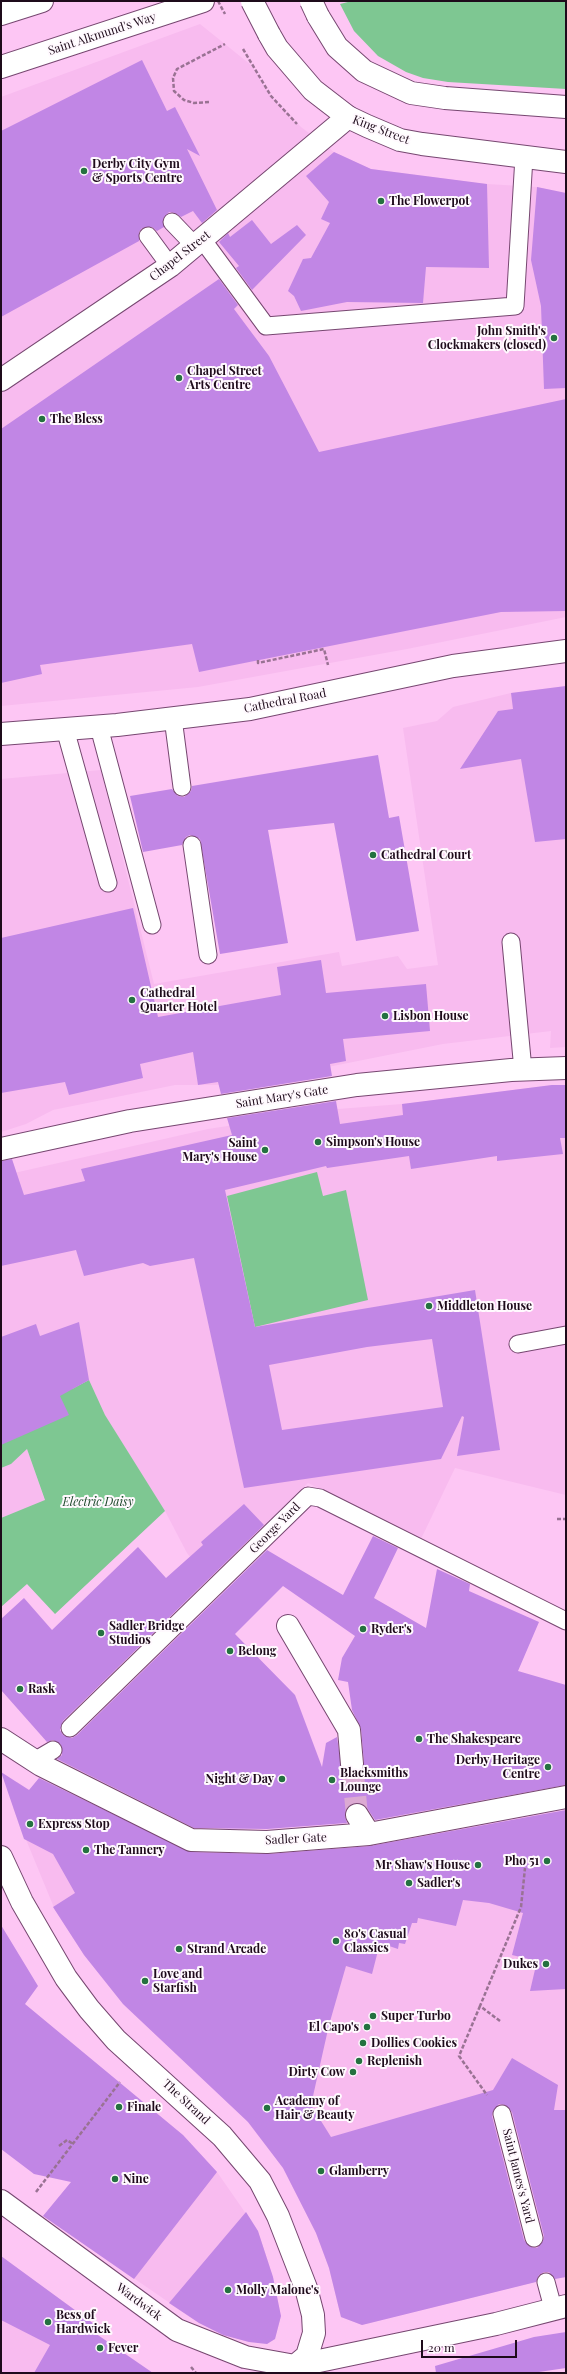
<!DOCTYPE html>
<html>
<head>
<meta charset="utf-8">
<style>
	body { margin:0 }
	#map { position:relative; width:567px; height:2374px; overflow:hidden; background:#fdc6f4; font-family:"Playfair Display",serif }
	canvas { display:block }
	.frame { position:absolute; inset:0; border:2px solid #1e0b1b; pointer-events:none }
	.scale { position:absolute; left:421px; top:2340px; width:96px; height:18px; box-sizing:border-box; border:2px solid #1e0b1b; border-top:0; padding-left:5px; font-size:12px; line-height:14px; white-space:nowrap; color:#1e0b1b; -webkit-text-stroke:3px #fff9fe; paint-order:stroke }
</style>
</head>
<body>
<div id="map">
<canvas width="567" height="2374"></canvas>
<div class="frame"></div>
<div class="scale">20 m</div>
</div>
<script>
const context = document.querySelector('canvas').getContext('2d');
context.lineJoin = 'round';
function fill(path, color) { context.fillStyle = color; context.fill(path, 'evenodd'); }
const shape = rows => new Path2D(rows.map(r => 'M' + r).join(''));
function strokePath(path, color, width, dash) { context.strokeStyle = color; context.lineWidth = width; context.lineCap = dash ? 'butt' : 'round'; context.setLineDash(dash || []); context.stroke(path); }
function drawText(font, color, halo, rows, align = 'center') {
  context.font = font + ' "Playfair Display",serif'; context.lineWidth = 4; context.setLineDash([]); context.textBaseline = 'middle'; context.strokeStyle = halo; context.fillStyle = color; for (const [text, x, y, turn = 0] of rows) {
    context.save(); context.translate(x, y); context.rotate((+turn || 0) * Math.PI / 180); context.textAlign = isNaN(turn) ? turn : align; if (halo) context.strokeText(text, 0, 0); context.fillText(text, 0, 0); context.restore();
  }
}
fill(shape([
	[200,24,251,65,271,96,301,127,334,152,371,169,487,184,537,187,566,193,566,617,407,649,198,687,1,706,1,97],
	[566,686,566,1047,550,1048,551,1031,443,1044,303,1072,216,1085,175,1085,53,1110,26,1124,1,1132,1,779,101,770,154,984,339,952,342,966,398,956,407,969,438,965,403,728,437,721,453,707,511,693],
	[552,1085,566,1085,566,1495,455,1468,421,1539,308,1483,210,1581,187,1553,165,1511,105,1415,89,1381,72,1390,1,1381,1,1176,208,1129,338,1109,402,1104],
	[27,1449,45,1501,1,1518,1,1468,11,1464],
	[17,1782,33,1792,171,1852,260,1866,566,1810,566,2277,535,2282,362,2325,341,2317,329,2268,316,2233,283,2168,247,2121,124,2005,84,1955,55,1910,13,1808,15,1807],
	[140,2100,183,2135,217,2172,258,2231,273,2277,281,2316,275,2339,267,2344,249,2342,224,2335,199,2323,43,2216],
	[1,2256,94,2324,92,2331,151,2373,1,2373]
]), '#f8bbef');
fill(shape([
	[352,1,566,1,566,89,448,82,423,78,406,72,378,56,354,31,340,4],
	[317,1172,323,1196,346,1190,368,1300,255,1327,227,1196],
	[89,1380,105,1415,165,1511,55,1614,27,1584,1,1607,1,1518,45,1500,27,1449,11,1464,1,1468,1,1381,72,1389]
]), '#7ec792');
fill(shape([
	[142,60,167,111,175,107,200,156,187,149,217,210,202,223,193,211,181,217,175,213,169,212,163,219,164,227,157,231,152,227,142,228,139,232,139,241,1,317,1,131],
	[334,152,371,169,487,184,489,268,426,267,423,303,347,302,301,311,294,296,288,291,303,259,311,258,330,223,321,219,329,202,306,176],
	[537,187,566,193,566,388,544,389,541,306,531,260],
	[252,220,271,244,297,225,306,235,252,290,236,268,239,266,219,242,228,233,230,237],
	[219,279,238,305,234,309,269,356,319,452,566,399,566,611,501,612,199,672,192,644,40,665,42,674,1,683,1,429],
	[566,686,566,839,535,842,521,759,460,769,498,711,513,709,511,693],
	[378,755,389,818,399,816,419,931,356,941,334,823,268,830,288,943,220,954,200,839,190,835,186,837,182,845,143,852,130,796,172,789,178,796,184,797,191,791,192,786],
	[133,908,158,1017,281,995,277,967,321,960,326,993,426,984,430,1031,343,1039,346,1061,330,1064,332,1076,221,1094,218,1082,198,1085,193,1052,140,1064,143,1078,69,1095,65,1082,1,1093,1,938],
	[552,1085,566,1085,566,1138,560,1138,563,1154,497,1161,497,1156,411,1169,409,1156,327,1168,326,1166,225,1190,255,1327,475,1290,500,1450,457,1456,464,1417,462,1416,441,1459,244,1488,194,1258,150,1266,143,1263,84,1276,76,1250,1,1266,1,1161,12,1159,24,1195,85,1181,81,1169,232,1135,227,1118,336,1101,340,1124,403,1115,402,1104],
	[432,1339,443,1407,282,1430,269,1365,367,1347],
	[79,1322,89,1380,60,1396,69,1415,1,1445,1,1337,36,1324,40,1336],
	[244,1504,264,1525,63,1721,60,1730,63,1735,72,1738,77,1735,267,1550,343,1595,373,1536,398,1548,374,1598,426,1628,437,1569,470,1584,469,1591,539,1622,518,1671,566,1685,566,1785,375,1820,367,1808,362,1804,356,1803,350,1805,346,1810,345,1816,347,1823,267,1829,194,1828,57,1759,62,1755,61,1745,53,1740,47,1742,1,1690,1,1619,24,1598,52,1630,138,1547,166,1578,203,1545,201,1542],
	[283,1586,355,1636,342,1658,338,1680,348,1682,352,1710,361,1729,364,1763,363,1770,359,1774,347,1775,342,1771,337,1737,326,1743,322,1767,295,1695,235,1634],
	[1,1772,29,1790,39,1778,191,1852,268,1854,370,1846,566,1810,566,1989,530,1991,537,1961,512,1955,523,1913,489,1903,463,1900,456,1926,418,1918,417,1923,412,1923,405,1944,399,1943,398,1949,380,1943,372,1974,346,1966,329,2025,311,2105,331,2137,493,2090,512,2058,558,2085,554,2110,566,2110,566,2277,555,2279,549,2272,544,2272,539,2275,536,2282,362,2325,341,2317,329,2268,316,2233,283,2168,248,2122,123,2004,84,1955,53,1907,75,1893,53,1854,24,1839],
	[499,2104,505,2105,512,2112,544,2236,543,2241,537,2248,531,2247,524,2240,492,2116,493,2111],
	[1,1925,38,1986,25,2004,183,2135,217,2172,134,2279,43,2216,71,2182,34,2174,1,2149],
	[246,2212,258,2231,273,2277,281,2316,275,2339,267,2344,249,2342,223,2335,199,2323,169,2303],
	[1,2256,94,2324,92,2331,153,2373,34,2373,50,2345,1,2320],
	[566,2332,566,2368,532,2373,436,2373,435,2366,534,2337]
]), '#c186e5');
strokePath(shape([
	[352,1764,357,1815]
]), '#dcaad3', 22, [22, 11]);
const lane = shape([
	[172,222,195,246],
	[148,236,170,266],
	[202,239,266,326,515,306,524,157],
	[173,718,182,787],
	[99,727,152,925],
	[65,729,108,883],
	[192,845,208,955],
	[511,942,523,1070],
	[518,1344,566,1335],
	[70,1728,308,1496,320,1498,566,1621],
	[36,1760,53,1750],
	[502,2114,534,2238],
	[546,2282,553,2308]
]);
const street = shape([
	[1,1149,130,1121,357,1085,511,1070,566,1068],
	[288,1626,349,1730,352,1764],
	[1,1739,41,1765,191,1840,267,1842,369,1834,566,1797],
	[357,1815,369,1834],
	[1,1857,22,1902,66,1978,89,2009,116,2040,222,2136,260,2181,278,2216,306,2288,313,2315,314,2333,307,2356,295,2366],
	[1,2201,177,2330,245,2357,295,2366,496,2324,566,2306]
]);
const secondary = shape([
	[1,380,170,266,348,117],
	[1,734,117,725,250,709,453,666,566,651]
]);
const primary = shape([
	[1,14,42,1],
	[318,16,337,47,364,71,411,93,445,98,566,107],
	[269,34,277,48,313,90,348,117,367,126,400,140,422,144,566,162],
	[1,67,203,1]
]);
strokePath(lane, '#764770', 19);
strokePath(street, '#764770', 24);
strokePath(secondary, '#764770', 24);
strokePath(primary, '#764770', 24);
strokePath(shape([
	[243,49,271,96,297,124],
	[209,102,194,103,184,100,174,91,173,78,177,69,225,44],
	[258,660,258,663,324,649,328,665],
	[557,1519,566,1519],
	[480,2006,459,2056,487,2095],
	[500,2021,480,2006,521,1907,525,1868],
	[59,2146,67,2140,73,2144],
	[36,2192,120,2082],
	[191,2367,196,2373]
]), '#997293', 2.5, [4, 2]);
strokePath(lane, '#fff', 17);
strokePath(street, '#fff', 22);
strokePath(secondary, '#fff', 22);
strokePath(primary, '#fff', 22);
const primaryBridge = shape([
	[252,1,269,34],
	[311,1,318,16]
]);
strokePath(primaryBridge, '#764770', 24, []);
strokePath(shape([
	[218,1,225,14]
]), '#997293', 2.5, [4, 2]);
strokePath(primaryBridge, '#fff', 22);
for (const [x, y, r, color] of [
	[84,171,4,"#247140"],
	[381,201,4,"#247140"],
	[554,338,4,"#247140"],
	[179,378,4,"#247140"],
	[42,419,4,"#247140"],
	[373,855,4,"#247140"],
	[132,1000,4,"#247140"],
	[385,1016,4,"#247140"],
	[318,1142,4,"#247140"],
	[265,1150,4,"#247140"],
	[429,1306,4,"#247140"],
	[363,1629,4,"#247140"],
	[101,1633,4,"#247140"],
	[230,1651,4,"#247140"],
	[20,1689,4,"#247140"],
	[419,1739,4,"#247140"],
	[548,1767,4,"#247140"],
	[282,1779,4,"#247140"],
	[332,1780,4,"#247140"],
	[30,1824,4,"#247140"],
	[86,1850,4,"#247140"],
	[547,1861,4,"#247140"],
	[478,1865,4,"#247140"],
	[409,1883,4,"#247140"],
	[336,1941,4,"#247140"],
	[179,1949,4,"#247140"],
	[546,1964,4,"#247140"],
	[145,1981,4,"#247140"],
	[373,2016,4,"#247140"],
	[367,2027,4,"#247140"],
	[363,2043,4,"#247140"],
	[359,2061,4,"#247140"],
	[353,2072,4,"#247140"],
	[119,2107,4,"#247140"],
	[267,2108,4,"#247140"],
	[321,2171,4,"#247140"],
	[115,2179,4,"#247140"],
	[228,2290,4,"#247140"],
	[48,2322,4,"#247140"],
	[100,2348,4,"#247140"]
]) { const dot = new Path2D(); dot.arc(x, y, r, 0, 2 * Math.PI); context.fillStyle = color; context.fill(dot); strokePath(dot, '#fff9fe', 1.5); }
drawText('12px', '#1e0b1b', '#fff9fe', [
	["Saint Alkmund's Way",102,34,-18],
	["King Street",381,130,21],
	["Chapel Street",180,256,-38],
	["Cathedral Road",285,701,-11],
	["Saint Mary's Gate",282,1097,-9],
	["George Yard",275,1528,-45],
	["Sadler Gate",296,1839,-3],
	["The Strand",186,2102,43],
	["Saint James's Yard",518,2176,76],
	["Wardwick",139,2302,37]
]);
drawText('bold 12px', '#1e0b1b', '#fff9fe', [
	["Derby City Gym",92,164],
	["& Sports Centre",92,178],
	["The Flowerpot",389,201],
	["John Smith's",546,331,"right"],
	["Clockmakers (closed)",546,345,"right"],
	["Chapel Street",187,371],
	["Arts Centre",187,385],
	["The Bless",50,419],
	["Cathedral Court",381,855],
	["Cathedral",140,993],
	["Quarter Hotel",140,1007],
	["Lisbon House",393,1016],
	["Simpson's House",326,1142],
	["Saint",257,1143,"right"],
	["Mary's House",257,1157,"right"],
	["Middleton House",437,1306],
	["Sadler Bridge",109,1626],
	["Studios",109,1640],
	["Ryder's",371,1629],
	["Belong",238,1651],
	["Rask",28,1689],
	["The Shakespeare",427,1739],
	["Derby Heritage",540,1760,"right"],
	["Centre",540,1774,"right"],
	["Blacksmiths",340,1773],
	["Lounge",340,1787],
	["Night & Day",274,1779,"right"],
	["Express Stop",38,1824],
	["The Tannery",94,1850],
	["Pho 51",539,1861,"right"],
	["Mr Shaw's House",470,1865,"right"],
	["Sadler's",417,1883],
	["80's Casual",344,1934],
	["Classics",344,1948],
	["Strand Arcade",187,1949],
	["Dukes",538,1964,"right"],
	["Love and",153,1974],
	["Starfish",153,1988],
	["Super Turbo",381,2016],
	["El Capo's",359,2027,"right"],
	["Dollies Cookies",371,2043],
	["Replenish",367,2061],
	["Dirty Cow",345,2072,"right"],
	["Academy of",275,2101],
	["Hair & Beauty",275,2115],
	["Finale",127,2107],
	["Glamberry",329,2171],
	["Nine",123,2179],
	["Molly Malone's",236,2290],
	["Bess of",56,2315],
	["Hardwick",56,2329],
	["Fever",108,2348]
], 'left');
drawText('italic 12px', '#1d492b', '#fff9fe', [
	["Electric Daisy",98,1502]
]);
</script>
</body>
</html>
